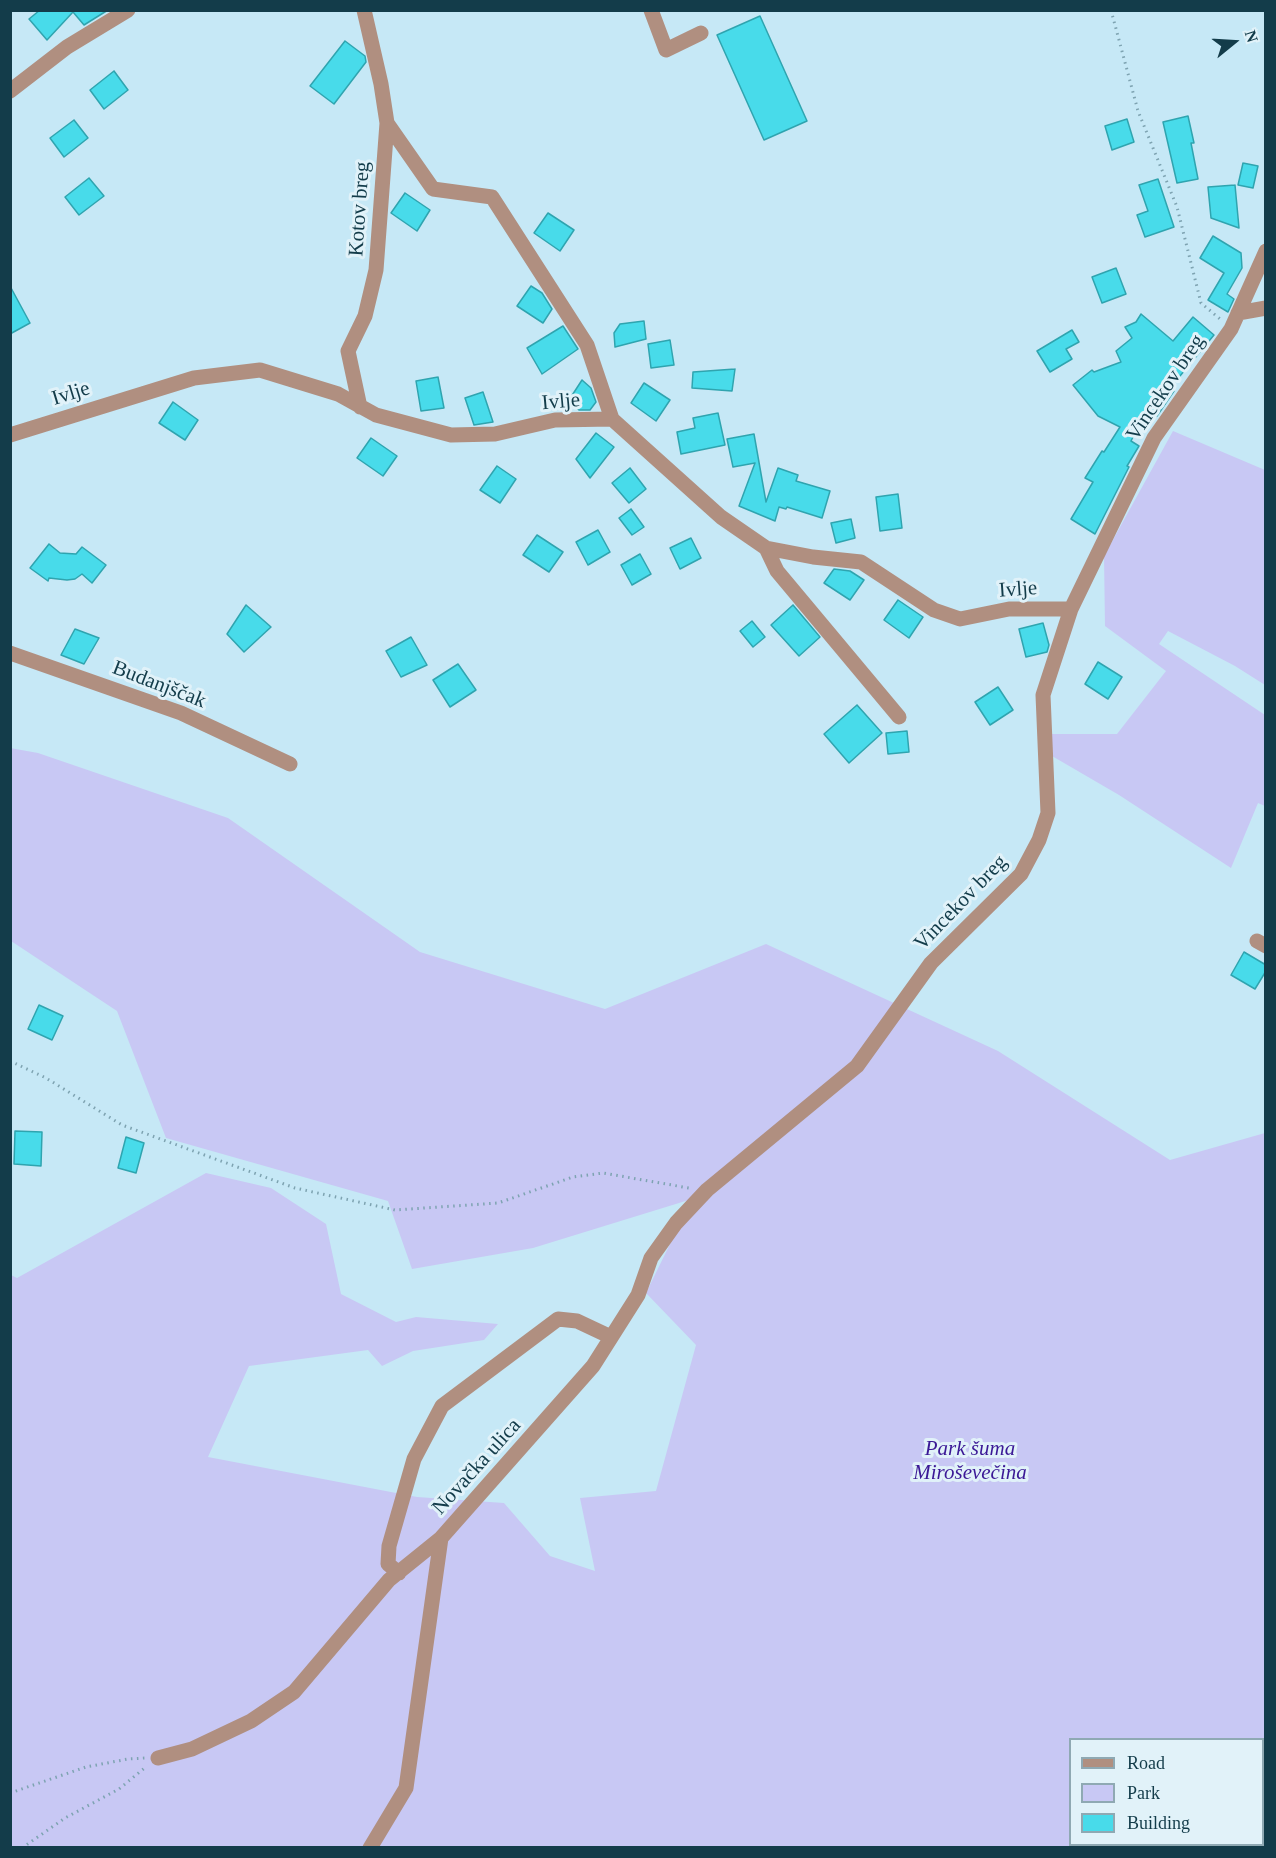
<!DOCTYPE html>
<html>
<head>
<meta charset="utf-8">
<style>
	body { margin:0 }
	#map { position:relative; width:1276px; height:1858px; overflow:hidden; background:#c6e8f6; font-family:"Times New Roman",serif }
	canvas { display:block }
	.frame { position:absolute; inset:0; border:12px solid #133c4a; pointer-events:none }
	.legend { position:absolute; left:1069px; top:1738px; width:195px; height:108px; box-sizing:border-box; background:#e1f2f9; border:2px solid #8fa9b3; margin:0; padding:8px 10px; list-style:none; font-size:18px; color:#133c4a }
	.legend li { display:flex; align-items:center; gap:12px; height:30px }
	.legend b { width:30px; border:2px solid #8fa9b3 }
	.north { position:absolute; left:1204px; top:12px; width:60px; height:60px; -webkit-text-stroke:4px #e1f2f9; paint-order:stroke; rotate:72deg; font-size:16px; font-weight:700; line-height:24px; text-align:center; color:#133c4a }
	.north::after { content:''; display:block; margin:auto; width:21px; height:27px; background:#133c4a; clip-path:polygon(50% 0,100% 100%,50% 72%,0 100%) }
</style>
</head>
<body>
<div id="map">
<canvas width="1276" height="1858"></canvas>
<div class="frame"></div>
<ul class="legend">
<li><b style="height:8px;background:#b08f80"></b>Road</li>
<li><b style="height:16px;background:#c8c8f4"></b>Park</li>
<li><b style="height:16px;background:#48dbea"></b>Building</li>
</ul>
<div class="north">N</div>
</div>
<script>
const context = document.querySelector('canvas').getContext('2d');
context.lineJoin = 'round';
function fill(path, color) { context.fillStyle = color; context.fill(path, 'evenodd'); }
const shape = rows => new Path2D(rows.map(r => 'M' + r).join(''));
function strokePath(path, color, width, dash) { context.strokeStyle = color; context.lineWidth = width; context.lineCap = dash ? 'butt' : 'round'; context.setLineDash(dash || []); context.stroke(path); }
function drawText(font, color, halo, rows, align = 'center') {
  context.font = font + ' "Times New Roman",serif'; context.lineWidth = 6; context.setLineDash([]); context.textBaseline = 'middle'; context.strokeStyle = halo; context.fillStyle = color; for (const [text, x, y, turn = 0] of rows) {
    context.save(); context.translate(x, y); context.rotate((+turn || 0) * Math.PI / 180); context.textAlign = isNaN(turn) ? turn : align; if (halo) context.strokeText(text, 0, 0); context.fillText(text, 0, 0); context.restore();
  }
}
fill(shape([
	[1173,431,1265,470,1265,685,1235,666,1168,631,1159,644,1265,715,1265,806,1258,803,1231,868,1119,795,1052,756,1051,734,1117,734,1166,671,1105,626,1104,556],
	[10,748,38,753,228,818,420,952,605,1009,766,944,998,1051,1170,1160,1265,1133,1265,1847,11,1847,11,1275,17,1278,206,1173,271,1188,326,1224,341,1294,396,1322,416,1317,498,1324,484,1340,413,1351,382,1366,368,1350,249,1366,208,1457,417,1497,504,1503,550,1556,595,1571,580,1498,656,1491,696,1345,646,1293,692,1199,533,1248,412,1269,388,1201,166,1138,117,1011,11,941],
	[1070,1740,1262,1740,1262,1844,1070,1844]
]), '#c8c8f4');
const building = shape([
	[40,10,108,10,84,25,73,12,47,40,29,19,40,10],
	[760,16,807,121,764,140,717,35,760,16],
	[345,41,365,56,366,62,334,104,310,86,345,41],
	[114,71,128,90,104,109,90,90,114,71],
	[1188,116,1194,143,1191,143,1198,179,1177,183,1163,122,1188,116],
	[1127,119,1134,142,1112,150,1105,126,1127,119],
	[74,120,88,138,64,157,50,138,74,120],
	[1243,163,1258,166,1253,188,1238,185,1243,163],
	[89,178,104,196,79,215,65,197,89,178],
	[1158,179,1174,227,1145,237,1137,215,1148,211,1139,185,1158,179],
	[1235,185,1239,228,1211,218,1208,187,1235,185],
	[405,193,430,210,417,231,391,213,405,193],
	[548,213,574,230,560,251,534,233,548,213],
	[1213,236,1241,253,1242,268,1227,294,1234,299,1228,312,1208,300,1224,273,1200,258,1213,236],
	[1116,268,1126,294,1102,303,1092,277,1116,268],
	[10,286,30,323,10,334,10,286],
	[531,286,542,293,552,309,543,323,517,306,531,286],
	[1141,314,1173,341,1193,317,1214,335,1170,388,1174,391,1157,416,1147,409,1131,441,1139,446,1127,466,1129,467,1095,534,1071,519,1093,482,1085,478,1102,451,1104,452,1120,427,1098,416,1073,385,1092,370,1094,372,1121,362,1116,351,1132,338,1125,327,1136,322,1141,314],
	[644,321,646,339,615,347,614,333,620,324,644,321],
	[563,326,578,349,542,374,527,348,563,326],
	[1072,330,1079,342,1066,349,1072,359,1050,372,1037,351,1072,330],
	[670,340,674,365,651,368,648,344,670,340],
	[735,369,732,391,692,388,693,372,735,369],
	[438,377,444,408,421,411,416,381,438,377],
	[582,380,591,388,596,402,590,410,579,410,569,400,582,380],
	[644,383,670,400,656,421,631,403,644,383],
	[483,392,493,422,474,425,465,398,483,392],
	[173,402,198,420,185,440,159,423,173,402],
	[718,413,725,445,681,454,677,432,695,428,693,418,718,413],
	[596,433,614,447,590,478,576,459,596,433],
	[754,434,766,502,778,468,798,475,796,481,830,491,822,518,787,507,786,509,779,507,775,521,739,506,755,463,733,467,727,439,754,434],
	[371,438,397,456,383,476,357,458,371,438],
	[497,466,516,479,500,503,480,490,497,466],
	[630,468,646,489,629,503,612,483,630,468],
	[898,494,902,528,880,531,876,497,898,494],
	[631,509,644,527,632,535,619,518,631,509],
	[851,519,855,538,836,543,831,523,851,519],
	[598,530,610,552,588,565,576,542,598,530],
	[537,535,563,552,549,572,523,555,537,535],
	[691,538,701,558,680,569,670,548,691,538],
	[49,544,60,553,76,554,82,547,106,565,92,583,82,574,75,579,67,580,49,578,48,581,30,568,49,544],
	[640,554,651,574,632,585,621,565,640,554],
	[834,569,850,571,864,580,850,600,824,583,834,569],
	[898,600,923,617,909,638,884,620,898,600],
	[246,605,271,627,244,652,227,634,246,605],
	[793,605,820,637,799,656,771,625,793,605],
	[752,621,765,637,753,647,740,631,752,621],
	[1043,623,1049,645,1047,652,1026,657,1019,629,1043,623],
	[75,629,99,638,84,664,61,655,75,629],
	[411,637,427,665,401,677,386,651,411,637],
	[1098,662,1122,677,1108,699,1085,684,1098,662],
	[458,664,476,690,450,707,433,680,458,664],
	[998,687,1013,710,990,725,975,702,998,687],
	[857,705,882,733,849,763,824,734,857,705],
	[907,731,909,752,888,754,886,733,907,731],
	[1244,952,1266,965,1266,971,1255,989,1231,975,1244,952],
	[39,1005,63,1016,52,1040,28,1029,39,1005],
	[15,1131,42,1132,41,1166,14,1164,15,1131],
	[126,1137,144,1143,136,1173,118,1168,126,1137]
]);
fill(building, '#48dbea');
strokePath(building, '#2fa4af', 1.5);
strokePath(shape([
	[1111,10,1138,111,1177,207,1201,303,1220,319],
	[10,1061,46,1078,122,1125,295,1188,395,1210,498,1203,573,1177,603,1173,689,1188],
	[10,1793,86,1767,128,1759,145,1758],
	[22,1848,65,1818,119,1789,147,1766]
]), '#7ea3b1', 3, [1.5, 4.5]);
strokePath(shape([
	[651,10,666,50,701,33],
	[10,91,67,47,128,10],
	[387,123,433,189,492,197,587,345,612,419],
	[1238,313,1266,308],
	[360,407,348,351,365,316,376,270,387,123,381,84,364,10],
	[10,435,194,378,260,370,338,394,376,415,451,435,495,434,555,420,612,419,721,517,766,548,813,557,861,562,934,610,960,619,1009,609,1071,609],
	[766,548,777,571,899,717],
	[10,653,181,713,290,764],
	[1257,941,1266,946],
	[399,1573,388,1564,389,1546,414,1459,442,1406,558,1319,577,1321,611,1337],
	[158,1758,192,1749,251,1721,294,1692,389,1580,441,1538,593,1366,638,1295,651,1258,676,1223,707,1190,857,1066,931,963,1021,874,1039,840,1048,813,1043,695,1071,609,1154,438,1231,329,1266,251],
	[370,1848,406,1788,441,1538]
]), '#b08f80', 15);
drawText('21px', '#133c4a', '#e1f2f9', [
	["Kotov breg",360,209,-86],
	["Vincekov breg",1166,388,-56],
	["Ivlje",71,394,-17],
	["Ivlje",561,402,-5],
	["Ivlje",1018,590,-4],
	["Budanjščak",159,685,21],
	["Vincekov breg",961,903,-46],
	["Novačka ulica",477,1467,-48]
]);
drawText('italic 21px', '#3b1996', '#e1f2f9', [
	["Park šuma",970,1449],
	["Miroševečina",970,1473]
]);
</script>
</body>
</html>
